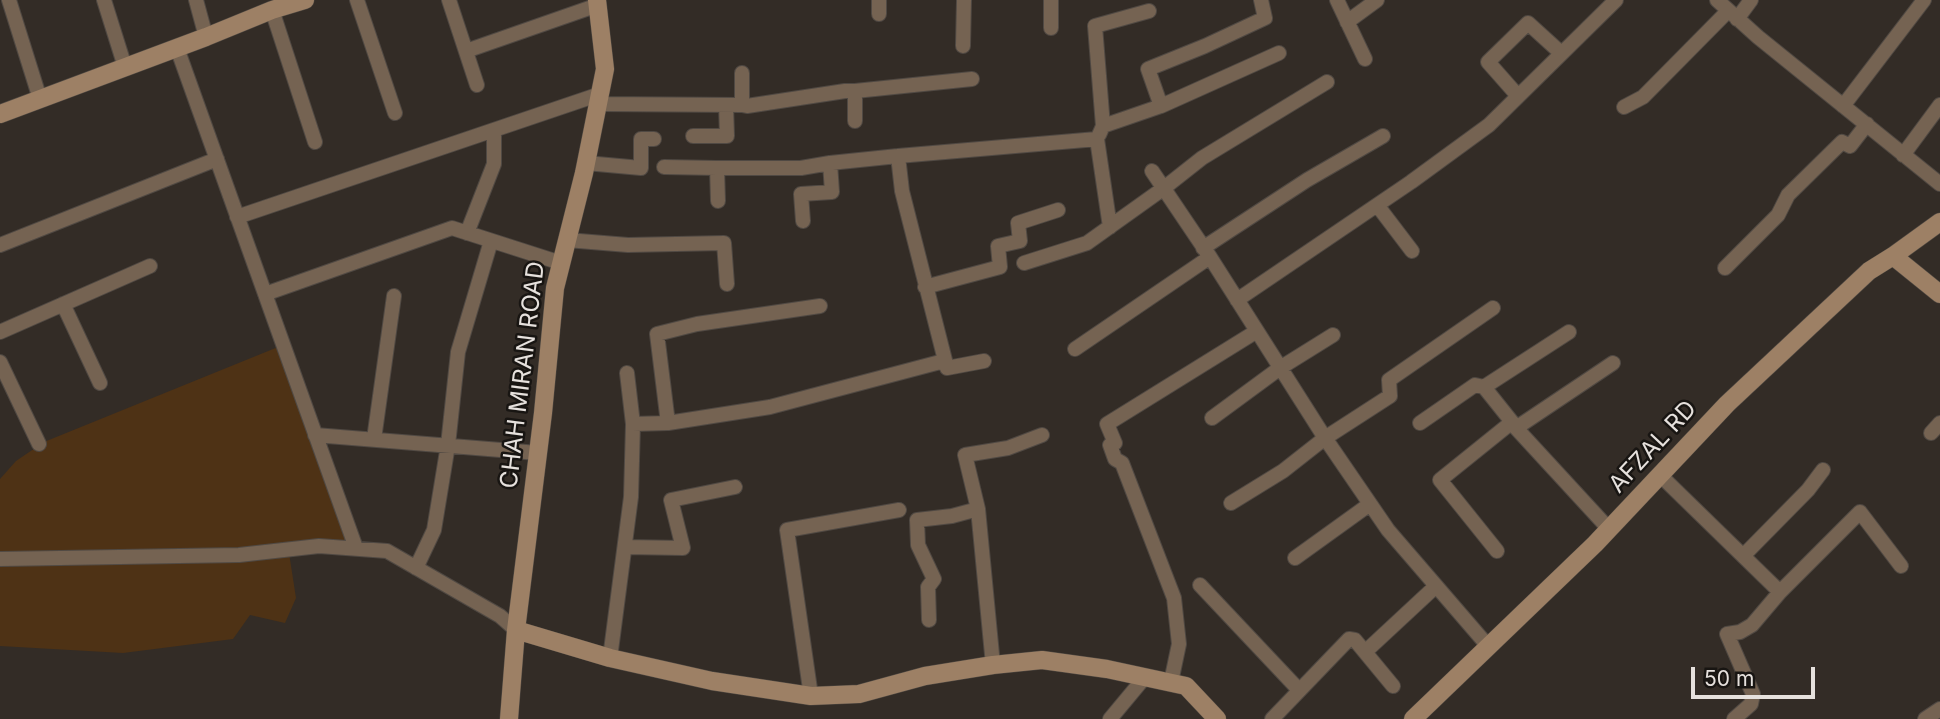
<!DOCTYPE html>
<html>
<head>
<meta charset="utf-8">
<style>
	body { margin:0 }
	#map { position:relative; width:1940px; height:719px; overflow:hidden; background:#332c26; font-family:Inter,sans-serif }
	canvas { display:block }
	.scale { position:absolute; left:1691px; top:667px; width:124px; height:32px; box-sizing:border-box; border:4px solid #e6e1dd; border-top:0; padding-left:9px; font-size:21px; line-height:24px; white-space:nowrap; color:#e6e1dd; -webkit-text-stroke:5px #181512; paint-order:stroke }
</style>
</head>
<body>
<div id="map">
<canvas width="1940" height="719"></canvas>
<div class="scale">50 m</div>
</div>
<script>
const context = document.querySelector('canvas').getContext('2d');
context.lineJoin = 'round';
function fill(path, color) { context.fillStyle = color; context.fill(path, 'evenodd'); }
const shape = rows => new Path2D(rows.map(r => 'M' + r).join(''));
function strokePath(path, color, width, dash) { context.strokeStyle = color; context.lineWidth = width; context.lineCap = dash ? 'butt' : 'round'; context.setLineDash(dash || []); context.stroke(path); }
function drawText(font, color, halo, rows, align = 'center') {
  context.font = font + ' Inter,sans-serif'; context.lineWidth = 5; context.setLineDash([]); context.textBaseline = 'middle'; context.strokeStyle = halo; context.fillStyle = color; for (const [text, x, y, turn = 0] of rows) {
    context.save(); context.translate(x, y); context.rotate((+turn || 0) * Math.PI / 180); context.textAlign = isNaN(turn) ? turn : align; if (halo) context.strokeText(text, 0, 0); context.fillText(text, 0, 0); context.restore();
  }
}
fill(shape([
	[283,345,356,548,289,553,296,598,285,623,250,615,233,639,123,653,0,646,0,479,16,461,44,442]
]), '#4e3215');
const street = shape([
	[9,0,40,99],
	[104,0,125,67],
	[196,0,206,37],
	[357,0,395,113],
	[449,0,477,85],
	[879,0,879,14],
	[1051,0,1051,28],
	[1337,0,1365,59],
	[1717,0,1758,37,1940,184],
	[272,10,315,142],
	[1737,19,1751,0],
	[1347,22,1377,0],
	[963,46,964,0],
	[177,48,356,548],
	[466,51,598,5],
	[855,91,972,79],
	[1518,96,1488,62,1528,23,1561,53],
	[598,104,742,105,742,73],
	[742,105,747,106,845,91,855,91,855,121],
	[1161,106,1279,53],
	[1843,106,1924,0],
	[1624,107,1643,97,1728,11],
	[1103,126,1161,106,1148,69,1205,46,1265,18,1261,0],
	[1099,135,1103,126,1095,26,1149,11],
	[693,136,727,136,726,105],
	[1903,155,1940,105],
	[586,163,641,168,641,139,654,139],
	[664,167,717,168],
	[1152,171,1210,257,1325,438,1388,530,1488,646],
	[718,201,717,168,801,168,830,163],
	[1377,205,1412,251],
	[237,217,600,94],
	[803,221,801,194,832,192,830,163,898,156],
	[467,233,494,164,494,130],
	[567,240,628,245,724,243,727,284],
	[0,245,217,159],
	[1203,248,1307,180,1383,136],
	[1024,263,1087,243,1164,188,1202,158,1327,82],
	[1725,268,1778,215,1788,195,1842,142,1850,146,1867,124],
	[925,287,1000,267,998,246,1020,241,1018,223,1058,210],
	[265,294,452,228,561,263],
	[1237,300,1411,182,1489,125,1616,0],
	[63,304,100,383],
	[820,306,697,324,657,334,668,423,770,407,944,361],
	[0,332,150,266],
	[1075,349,1210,257],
	[984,361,947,368,902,191,898,156,1097,139,1110,227],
	[0,362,39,444],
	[627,373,633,424],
	[1212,418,1280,368,1333,335],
	[1420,423,1475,385,1484,387],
	[1516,427,1484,387,1569,332],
	[1931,433,1940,423],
	[315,435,538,453],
	[374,439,394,296],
	[1660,475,1780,592,1860,512,1901,566],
	[1231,503,1283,471,1325,438,1390,396,1389,380,1493,308],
	[1609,529,1516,428,1613,363],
	[625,547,683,548,671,500,735,487],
	[1497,551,1440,480,1512,422],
	[1743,556,1808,490,1823,470],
	[1295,558,1370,504],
	[0,559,239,555,319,546,387,551,500,616,516,630],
	[416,568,434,530,448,445,458,352,491,241],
	[1200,585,1299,690],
	[929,620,928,587,934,579,918,545,917,520,952,516,978,509],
	[1365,652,1436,586],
	[610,658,631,497,633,424,668,423],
	[993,665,978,509,965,455,1008,448,1042,435],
	[1171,682,1179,644,1174,598,1122,463,1115,459,1110,445,1115,443,1107,424,1257,331],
	[811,696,787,530,899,510],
	[1110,719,1145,677],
	[1272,719,1349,639,1355,640,1393,686],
	[1734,719,1751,704,1753,694,1727,634,1740,632,1752,625,1780,592],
	[1925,719,1940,709]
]);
const secondary = shape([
	[0,114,206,37,272,10,305,0],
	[1893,256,1940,294],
	[516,630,610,658,712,681,811,696,859,694,925,676,993,665,1042,660,1107,669,1186,686,1217,719],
	[509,719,516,630,543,413,555,288,584,173,605,69,597,0],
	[1413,719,1595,544,1727,404,1869,271,1893,256,1940,222]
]);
strokePath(street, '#504943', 16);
strokePath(secondary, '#504943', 19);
strokePath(street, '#756352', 14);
strokePath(secondary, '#9d8065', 18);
drawText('24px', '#e6e1dd', '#181512', [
	["CHAH MIRAN ROAD",523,375,-83],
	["AFZAL RD",1653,447,-47]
]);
</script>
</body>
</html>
